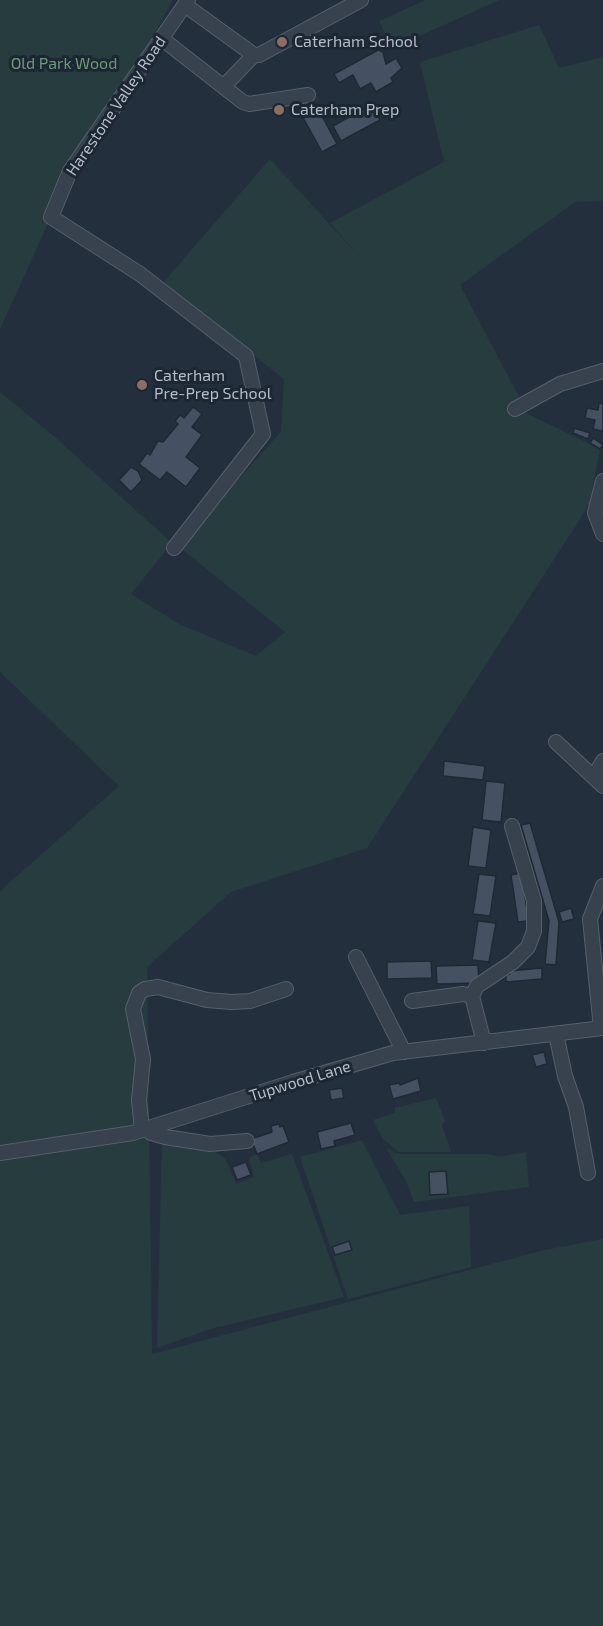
<!DOCTYPE html>
<html>
<head>
<meta charset="utf-8">
<style>
	body { margin:0 }
	canvas { display:block; background:#242f3e }
</style>
</head>
<body>
<canvas width="603" height="1626"></canvas>
<script>
const context = document.querySelector('canvas').getContext('2d');
context.lineJoin = 'round';
function fill(path, color) { context.fillStyle = color; context.fill(path, 'evenodd'); }
const shape = rows => new Path2D(rows.map(r => 'M' + r).join(''));
function strokePath(path, color, width, dash) { context.strokeStyle = color; context.lineWidth = width; context.lineCap = dash ? 'butt' : 'round'; context.setLineDash(dash || []); context.stroke(path); }
function drawText(font, color, halo, rows, align = 'center') {
  context.font = font + ' "Exo 2",sans-serif'; context.lineWidth = 6; context.setLineDash([]); context.textBaseline = 'middle'; context.strokeStyle = halo; context.fillStyle = color; for (const [text, x, y, turn = 0] of rows) {
    context.save(); context.translate(x, y); context.rotate((+turn || 0) * Math.PI / 180); context.textAlign = isNaN(turn) ? turn : align; if (halo) context.strokeText(text, 0, 0); context.fillText(text, 0, 0); context.restore();
  }
}
fill(shape([
	[0,0,173,0,51,217,0,329],
	[426,0,500,0,392,48,379,21],
	[539,25,559,68,603,57,603,201,575,202,460,285,528,414,600,449,589,505,367,848,231,892,147,967,152,1354,545,1250,603,1239,603,1626,0,1626,0,891,119,786,0,672,0,392,57,439,172,543,131,594,179,624,256,656,285,632,178,546,281,432,284,379,162,284,270,159,363,261,330,223,444,162,420,62],
	[436,1098,445,1121,442,1125,451,1152,399,1152,383,1139,373,1120,395,1113,395,1108],
	[362,1140,400,1215,469,1206,471,1267,348,1299,300,1157],
	[162,1143,211,1150,225,1158,236,1184,254,1177,249,1158,257,1154,261,1163,292,1154,344,1297,210,1329,157,1348],
	[386,1148,398,1154,487,1154,499,1157,526,1152,529,1187,414,1202,406,1181]
]), '#263c3f');
const building = shape([
	[378,50,383,52,386,64,396,58,402,68,391,78,393,82,376,92,371,83,360,89,353,75,339,83,334,74,378,50],
	[372,104,380,120,341,141,333,126,372,104],
	[316,105,337,144,322,152,301,114,316,105],
	[599,403,603,404,603,431,593,429,595,420,585,418,587,408,598,410,599,403],
	[193,407,202,414,192,427,202,435,186,457,200,468,186,487,167,472,160,480,139,464,147,453,150,455,158,441,163,442,178,424,175,421,180,415,184,418,193,407],
	[574,428,590,433,588,439,573,433,574,428],
	[593,438,603,445,600,449,590,443,593,438],
	[131,467,138,471,142,480,131,492,119,480,131,467],
	[444,761,485,766,483,780,443,776,444,761],
	[486,781,505,783,501,822,482,820,486,781],
	[530,823,559,922,556,965,545,964,549,921,521,825,530,823],
	[473,827,491,830,486,868,468,866,473,827],
	[521,873,529,921,518,922,511,875,521,873],
	[479,874,496,876,490,916,473,914,479,874],
	[571,908,574,919,562,922,559,912,571,908],
	[478,921,496,923,489,962,472,960,478,921],
	[431,961,432,978,387,979,387,962,431,961],
	[478,965,479,983,437,984,436,966,478,965],
	[542,968,542,979,506,982,506,975,510,974,509,971,542,968],
	[544,1052,547,1064,536,1067,532,1055,544,1052],
	[418,1078,421,1091,393,1099,389,1085,399,1083,400,1085,418,1078],
	[342,1088,344,1098,331,1100,329,1090,342,1088],
	[351,1123,355,1135,334,1141,335,1146,321,1149,317,1132,351,1123],
	[279,1124,280,1127,283,1126,289,1142,257,1154,251,1139,272,1132,271,1126,279,1124],
	[246,1162,251,1175,237,1180,232,1167,246,1162],
	[446,1171,448,1194,430,1195,429,1172,446,1171],
	[349,1241,352,1250,335,1255,332,1247,349,1241]
]);
fill(building, '#455162');
strokePath(building, '#1f2835', 1.5);
const minor = shape([
	[185,5,254,55,224,86],
	[161,38,243,102,249,104,308,95],
	[254,55,259,55,361,0],
	[515,409,560,384,603,371],
	[603,481,595,513,603,534],
	[174,548,263,434,246,356,140,274,51,217,70,171,188,0],
	[556,742,603,786],
	[594,777,603,761],
	[356,957,404,1052],
	[472,996,477,986,513,962,528,947,534,931,534,901,512,826],
	[412,1001,463,994,472,996,484,1043],
	[601,1028,590,919,603,886],
	[556,1034,565,1076,576,1107,588,1173],
	[147,1129,151,1133,165,1137,210,1144,247,1141],
	[142,1130,139,1100,143,1059,133,1009,139,993,145,989,158,987,207,1000,232,1002,250,1001,286,989],
	[0,1153,133,1133,293,1082,393,1053,603,1028]
]);
strokePath(minor, '#565f6c', 16);
strokePath(minor, '#38414e', 14);
for (const [x, y, r, color] of [
	[282,42,6,"#8d6e63"],
	[279,110,6,"#8d6e63"],
	[142,385,6,"#8d6e63"]
]) { const dot = new Path2D(); dot.arc(x, y, r, 0, 2 * Math.PI); context.fillStyle = color; context.fill(dot); strokePath(dot, '#1d2633', 2); }
drawText('16px', '#b4bcc9', '#1d2633', [
	["Caterham School",294,42],
	["Caterham Prep",291,110],
	["Caterham",154,376],
	["Pre-Prep School",154,394]
], 'left');
drawText('16px', '#6b9a76', '#1d2633', [
	["Old Park Wood",64,64]
]);
drawText('16px', '#b4bcc9', '#1d2633', [
	["Harestone Valley Road",116,106,-56],
	["Tupwood Lane",300,1081,-17]
]);
</script>
</body>
</html>
